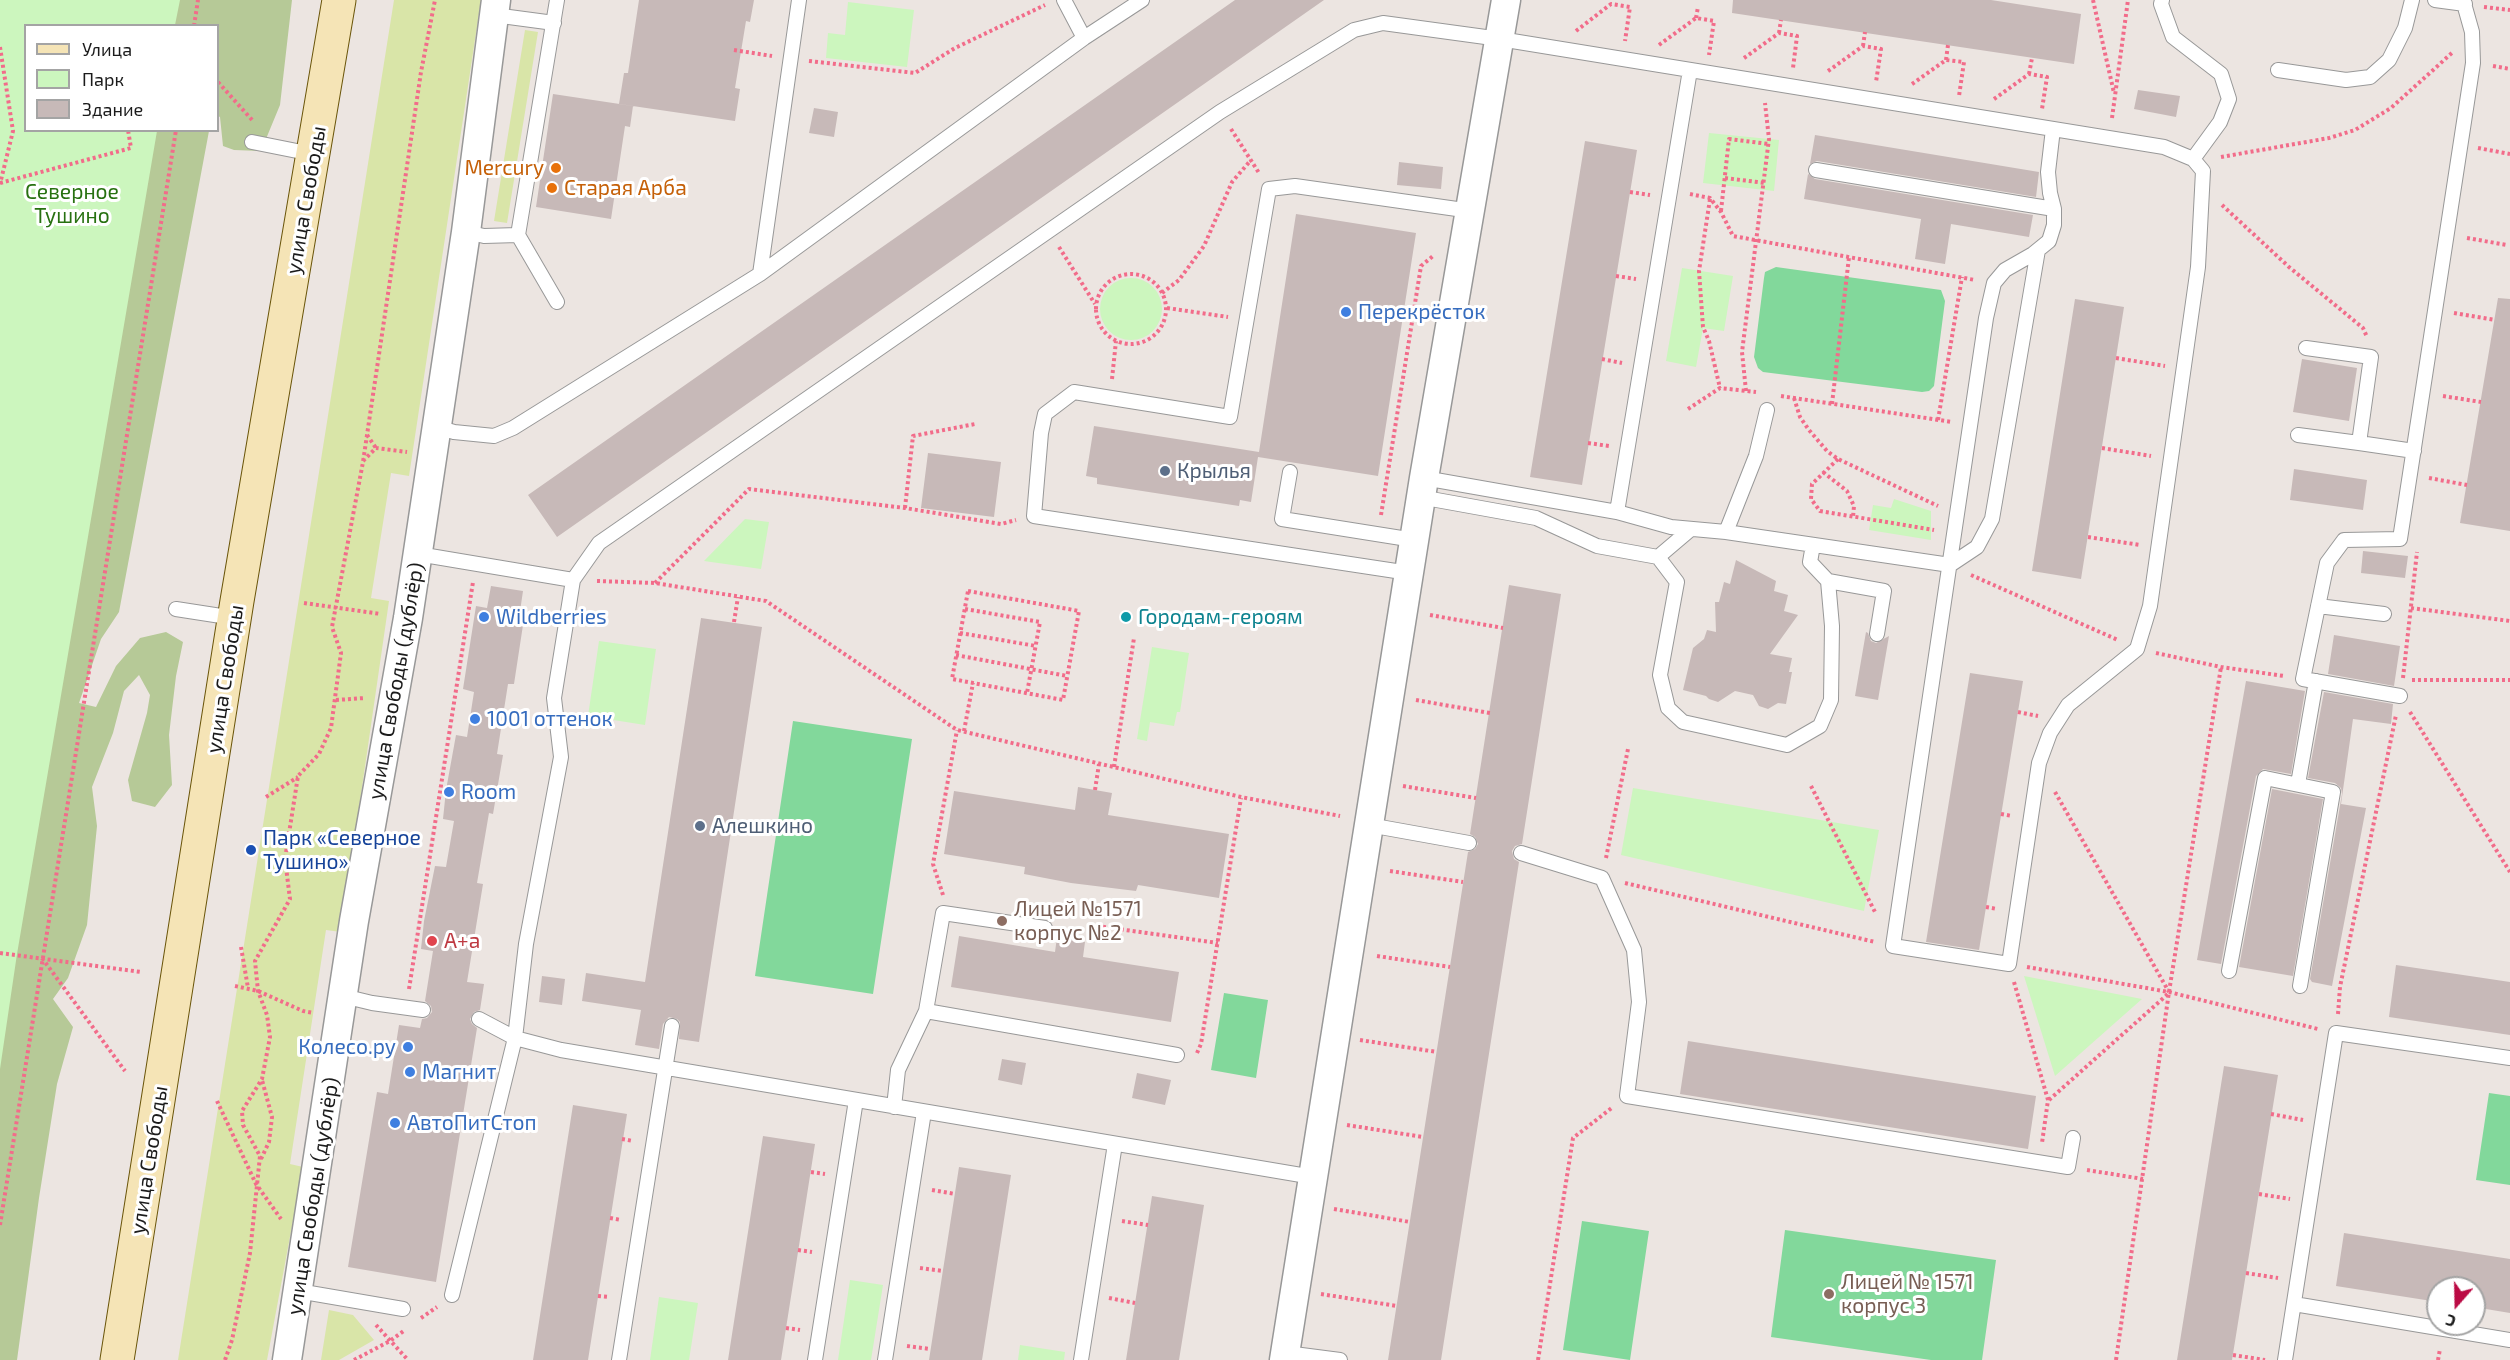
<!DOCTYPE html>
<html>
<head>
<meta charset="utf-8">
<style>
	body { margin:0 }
	#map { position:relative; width:2510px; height:1360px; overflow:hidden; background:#ece5e1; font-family:"Exo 2",sans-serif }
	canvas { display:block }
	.legend { position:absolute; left:24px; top:24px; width:195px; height:108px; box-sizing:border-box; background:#fff; border:2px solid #a4a4a4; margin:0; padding:8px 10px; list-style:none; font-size:18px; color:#1b1b1b }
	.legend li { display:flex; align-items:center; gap:12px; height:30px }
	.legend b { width:30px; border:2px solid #a4a4a4 }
	.north { position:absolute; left:2426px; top:1276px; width:60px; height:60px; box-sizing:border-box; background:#fff; border:2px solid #a4a4a4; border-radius:50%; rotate:200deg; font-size:16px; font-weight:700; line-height:24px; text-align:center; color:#1b1b1b }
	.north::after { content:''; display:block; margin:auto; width:21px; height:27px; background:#bb0a44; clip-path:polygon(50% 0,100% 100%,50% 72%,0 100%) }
</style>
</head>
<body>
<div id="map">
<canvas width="2510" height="1360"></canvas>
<ul class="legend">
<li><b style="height:8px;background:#f5e4b6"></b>Улица</li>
<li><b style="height:16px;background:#ccf6be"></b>Парк</li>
<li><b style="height:16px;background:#c7b9b8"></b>Здание</li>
</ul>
<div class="north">С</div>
</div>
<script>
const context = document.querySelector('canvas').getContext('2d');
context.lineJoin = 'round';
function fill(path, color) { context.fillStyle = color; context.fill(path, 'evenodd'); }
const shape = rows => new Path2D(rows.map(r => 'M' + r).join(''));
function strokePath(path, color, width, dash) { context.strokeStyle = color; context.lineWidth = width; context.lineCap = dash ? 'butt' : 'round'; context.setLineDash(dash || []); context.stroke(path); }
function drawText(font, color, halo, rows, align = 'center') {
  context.font = font + ' "Exo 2",sans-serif'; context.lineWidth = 6; context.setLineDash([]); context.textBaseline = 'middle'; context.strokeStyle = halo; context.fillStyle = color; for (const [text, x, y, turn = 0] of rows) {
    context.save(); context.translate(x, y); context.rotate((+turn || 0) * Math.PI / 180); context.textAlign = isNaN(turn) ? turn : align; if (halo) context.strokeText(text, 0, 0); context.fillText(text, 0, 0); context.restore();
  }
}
fill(shape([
	[394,0,481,0,409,476,391,473,371,598,389,601,341,932,326,930,290,1164,303,1167,267,1360,178,1360],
	[525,30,538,32,507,223,494,221],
	[329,1310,353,1315,374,1340,339,1360,321,1360]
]), '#d9e5a8');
fill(shape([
	[120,0,292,0,280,105,261,151,234,150,223,146,220,117,218,116,218,26,120,26],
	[119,131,209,131,119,612,101,639,79,703,96,707,116,666,140,638,166,632,183,642,176,676,169,735,172,785,155,807,132,801,128,780,147,713,150,695,139,675,124,691,113,733,92,787,97,826,87,925,68,978,53,999,73,1027,57,1084,39,1198,17,1360,0,1360,0,153]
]), '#b6c997');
fill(shape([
	[0,0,180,0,175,25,26,26,26,130,157,131,17,954,0,1069],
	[848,2,914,10,907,67,826,58,828,33,845,35],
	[1709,133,1779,140,1774,191,1703,183],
	[1682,268,1733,276,1724,331,1703,328,1696,367,1666,361],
	'1100 309a31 31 0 1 1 62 0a31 31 0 1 1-62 0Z',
	[1894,499,1931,511,1931,540,1869,530,1873,505,1891,508],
	[745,519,769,522,761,569,704,561],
	[599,641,656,649,645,725,588,716],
	[1152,647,1189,653,1180,712,1177,712,1174,726,1150,722,1147,741,1137,739],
	[1633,788,1879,830,1864,911,1621,855],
	[2024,976,2142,999,2055,1076],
	[850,1280,883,1285,871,1360,838,1360],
	[659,1297,698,1303,689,1360,650,1360],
	[1020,1345,1065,1352,1064,1360,1018,1360]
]), '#ccf6be');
fill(shape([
	[1776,267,1941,290,1945,301,1934,386,1929,391,1922,392,1763,372,1758,368,1754,357,1764,278,1765,272],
	[793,721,912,739,873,994,755,976],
	[1224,993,1268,1000,1256,1078,1211,1070],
	[2489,1093,2510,1096,2510,1185,2476,1180],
	[1582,1221,1649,1231,1630,1360,1563,1350],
	[1785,1230,1996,1260,1982,1360,1931,1360,1771,1337]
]), '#82d89b');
fill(shape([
	[639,0,754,0,750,22,746,21,735,88,740,89,735,121,619,104,624,73,628,73],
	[1235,0,1324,0,557,537,528,495],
	[1733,0,1991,0,2081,14,2074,64,1732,13],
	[2138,90,2180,96,2176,117,2134,109],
	[553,94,633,106,630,127,625,126,611,219,536,207],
	[814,108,838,112,834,137,809,133],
	[1815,135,2039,172,2036,197,1817,161,1810,164],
	[1585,141,1637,150,1582,485,1530,477],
	[1399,162,1443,167,1441,189,1397,185],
	[1808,174,1815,179,2033,215,2029,237,1951,224,1945,264,1915,259,1921,219,1804,199],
	[1296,214,1416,233,1378,476,1258,457,1251,502,1240,500,1239,506,1097,484,1097,478,1086,476,1094,426,1259,452],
	[2498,298,2510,299,2510,531,2460,523],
	[2075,299,2124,307,2081,579,2032,571],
	[2302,359,2357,368,2349,421,2293,412],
	[928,453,1001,462,994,517,921,508],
	[2294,469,2367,480,2363,510,2290,500],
	[2363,551,2408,556,2405,578,2361,573],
	[1736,560,1776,581,1774,591,1788,595,1784,611,1798,615,1770,654,1792,658,1789,672,1792,672,1786,704,1778,703,1768,709,1759,706,1753,695,1735,691,1718,702,1709,699,1706,696,1683,690,1693,648,1704,639,1707,630,1716,632,1715,602,1719,602,1724,582,1730,584],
	[1509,585,1561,594,1522,844,1515,846,1512,851,1514,859,1519,862,1441,1360,1388,1360,1468,852,1475,849,1478,844,1475,837,1470,834],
	[491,586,523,591,518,625,523,625,514,684,508,684,497,754,503,755,493,814,489,813,477,883,483,884,467,982,484,984,480,1010,474,1012,470,1019,472,1024,477,1028,436,1282,348,1267,377,1092,388,1094,399,1025,420,1028,422,1019,427,1018,432,1012,431,1006,425,1001,433,951,421,949,424,921,435,866,446,867,454,821,443,819,446,790,456,735,467,737,474,692,463,689,476,606,487,608],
	[701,618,762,627,699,1042,679,1039,680,1022,677,1019,669,1017,663,1024,659,1049,635,1045,641,1010,582,1001,586,973,645,982],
	[1866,632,1868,633,1871,641,1876,643,1889,636,1878,700,1855,696],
	[2334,635,2400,646,2394,686,2328,674],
	[1970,673,2023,681,1979,950,1926,942],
	[2246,681,2305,691,2291,774,2263,769,2256,776,2221,964,2197,960],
	[2324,692,2393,704,2391,724,2353,719,2341,804,2366,808,2332,986,2312,982,2310,979,2342,794,2341,788,2335,783,2308,778],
	[1078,787,1112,793,1108,815,1229,834,1219,898,1138,885,1136,891,1071,883,1024,874,1025,867,944,854,954,791,1075,810],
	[2272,789,2323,799,2293,976,2239,967],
	[959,936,1055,952,1057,937,1079,939,1085,942,1083,957,1179,972,1171,1022,951,987],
	[2396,965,2510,982,2510,1035,2389,1017],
	[542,976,565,979,562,1005,539,1002],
	[1688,1041,2036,1096,2028,1149,1680,1094],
	[1002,1059,1026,1063,1022,1085,998,1080],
	[2224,1066,2278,1075,2232,1360,2177,1360],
	[1137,1073,1171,1080,1165,1105,1132,1098],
	[573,1105,627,1114,588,1360,533,1360],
	[763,1136,815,1144,781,1360,728,1360],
	[959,1167,1011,1175,982,1360,929,1360],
	[1152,1196,1204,1205,1179,1360,1126,1360],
	[2344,1233,2510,1259,2510,1313,2474,1307,2474,1288,2438,1288,2438,1302,2336,1286]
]), '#c7b9b8');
const service = shape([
	[1064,0,1084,38],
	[2162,0,2161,4,2173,37,2221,74,2229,99,2220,122,2193,159],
	[2435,0,2465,4],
	[494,15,554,23],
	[2278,70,2346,80,2370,77,2389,60,2405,28,2412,0],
	[252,142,312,154],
	[1816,170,2054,209],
	[466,232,484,236,518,235,557,302],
	[518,235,557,0],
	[760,274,799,0],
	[2306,348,2371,357,2359,443,2414,451],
	[437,427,454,432,494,436,513,428,760,274,1084,38,1142,0],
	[2298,435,2359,443],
	[1290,472,1282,519,1414,540],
	[1424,478,1617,512,1690,70],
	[1420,497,1536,518,1597,546,1658,557,1691,529],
	[1617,512,1671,527,1726,532,1950,565,1977,547,1992,519,2038,250],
	[1726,532,1756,456,1767,410],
	[418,554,573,580],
	[1658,557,1677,582,1660,675,1668,708,1683,722,1787,745,1820,726,1831,700,1832,626,1828,581,1810,562,1813,545],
	[1409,573,1034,516,1041,433,1045,414,1074,392,1230,417,1269,189,1295,186,1471,211],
	[1828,581,1884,591,1877,634],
	[2318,606,2384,614],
	[176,609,234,618],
	[2400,696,2303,679,2327,563,2344,540,2400,539,2473,63,2472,32,2463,0],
	[2298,784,2316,681],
	[1369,825,1469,843],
	[1521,853,1602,878,1634,950,1639,1002,1627,1096,2068,1167,2073,1138],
	[2229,971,2265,778,2333,792,2300,986],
	[343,996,372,1003,423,1010],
	[926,1011,1177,1055],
	[479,1019,515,1038,561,1050,1313,1177],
	[894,1107,898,1070,926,1011,943,913,1045,928],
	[298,1291,403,1309],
	[452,1295,515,1038,526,944,561,757,554,698,573,580,599,543,1220,112,1354,30,1383,23,1500,39,2164,147,2193,159,2203,171,2198,267,2150,606,2137,649,2068,705,2050,733,2039,763,2009,964,1893,946,1986,318,1994,283,2005,270,2033,254,2049,241,2054,225,2054,209,2050,193,2048,172,2053,129],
	[2294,1304,2510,1340],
	[1286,1353,1340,1360],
	[619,1360,672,1026],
	[815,1360,856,1100],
	[885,1360,924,1112],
	[1081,1360,1115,1144],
	[2285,1360,2336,1033,2510,1058]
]);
const minor = shape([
	[287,1360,354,921,408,618,466,232,496,0],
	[1284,1360,1424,478,1506,0]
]);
const secondary = shape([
	[117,1360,237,601,339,0]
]);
strokePath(service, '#989898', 16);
strokePath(minor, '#989898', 31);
strokePath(secondary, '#6a550a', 35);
strokePath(shape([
	[2093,0,2114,93],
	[2484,7,2510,10],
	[1696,18,1698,7],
	[194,26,198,0],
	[1576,31,1611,4,1630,7,1625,41],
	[1779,33,1781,20],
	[1659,45,1696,18,1714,21,1709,55],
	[1863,46,1865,32],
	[0,47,13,131,0,184],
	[734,50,772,56],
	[1744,58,1779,33,1797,36,1793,68],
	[1946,60,1948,45],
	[809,61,915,73,955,48,1045,5],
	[2493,66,2510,69],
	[1828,71,1863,46,1881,49,1876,82],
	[2029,74,2032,58],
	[218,82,253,121],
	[1912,84,1946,60,1964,62,1959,96],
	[1994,99,2029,74,2047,77,2042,109],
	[2112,118,2128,0],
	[1231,129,1259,173],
	[2478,148,2510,154],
	[2221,157,2329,138,2355,130,2391,108,2453,52],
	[1725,178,1765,183],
	[0,183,131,148,128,130],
	[1630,192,1650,195],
	[1690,194,1710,198,1721,212,1733,236,1975,280],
	[1710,199,1699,271,1703,327,1709,341,1720,388],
	[2222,205,2289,267,2363,328,2367,337],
	[1721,211,1729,139,1769,144],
	[2467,238,2507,245],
	[1059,247,1095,304],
	'1096 309a35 35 0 1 1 70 0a35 35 0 1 1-70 0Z',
	[1616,276,1636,279],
	[1162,293,1179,280,1204,246,1232,182,1251,160],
	[1167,308,1228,317],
	[2454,313,2495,320],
	[2116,358,2165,366],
	[1602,359,1622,363],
	[1112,379,1116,341],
	[1746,391,1742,352,1769,139,1765,103],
	[1781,396,1952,422],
	[2443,396,2481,402],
	[1794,398,1800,417,1809,430,1827,451,1838,459,1938,506],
	[1832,404,1849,257],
	[1688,409,1720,388,1756,392],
	[1938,420,1962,277],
	[367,435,376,448],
	[1588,443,1609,446],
	[2102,448,2151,456],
	[1838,459,1812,484,1811,499,1820,511,1934,530],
	[363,461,376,448,407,452],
	[1823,472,1847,491,1854,506,1853,517],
	[2429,478,2467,485],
	[905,508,913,436,975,424],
	[1381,515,1421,266,1433,256],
	[2088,537,2140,545],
	[1971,575,2118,640],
	[597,581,655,583,766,601,957,730,1241,797,1340,816],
	[655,583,749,489,905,508,1001,524,1016,520],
	[968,591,1079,611,1063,700,952,679,968,591],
	[304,603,381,614],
	[2411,608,2510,621],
	[965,609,1040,622,1027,693],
	[1430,615,1503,628],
	[734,622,738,597],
	[960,633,1036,646],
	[2156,653,2221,667,2284,676],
	[956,655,1067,676],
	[2403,678,2417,552],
	[2412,680,2510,680],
	[336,700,365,698],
	[1416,700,1490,713],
	[2018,712,2038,716],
	[2410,712,2510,872],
	[964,731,973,683],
	[1114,767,1134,638],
	[1403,786,1476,798],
	[1811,786,1876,914],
	[1095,790,1099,764],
	[2055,792,2169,992],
	[266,797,298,777],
	[2001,814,2012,816],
	[1606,858,1628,749],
	[1390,871,1463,882],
	[1625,883,1875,942],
	[943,895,933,864,957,730],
	[1986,907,1997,909],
	[1097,926,1218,943],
	[241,947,248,988],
	[0,953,141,972],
	[1377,956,1450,967],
	[42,958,125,1071],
	[2027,967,2169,992,2318,1029],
	[2014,982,2048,1100,2042,1143],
	[235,986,258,991,303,1011,314,1013],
	[409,989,473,582],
	[2338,1014,2340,987,2396,715],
	[1360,1040,1437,1052],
	[1197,1053,1201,1044,1241,798],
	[2049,1100,2169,993],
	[217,1101,256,1184,281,1219],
	[2271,1114,2303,1120],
	[1347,1125,1423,1137],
	[622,1139,633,1141],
	[261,1159,269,1142,272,1117,262,1080],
	[2087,1170,2143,1179],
	[811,1172,825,1174],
	[932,1190,955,1194],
	[2259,1194,2290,1199],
	[1334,1209,1410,1222],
	[610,1218,621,1220],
	[1122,1221,1148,1225],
	[0,1225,176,130],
	[798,1250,812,1252],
	[920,1268,943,1271],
	[2246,1273,2278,1278],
	[1321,1294,1397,1306],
	[598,1296,609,1297],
	[1109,1298,1135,1303],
	[421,1318,437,1307],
	[376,1325,408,1360],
	[786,1328,800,1330],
	[907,1346,930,1349],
	[2233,1355,2265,1360],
	[225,1360,232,1340,250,1253,260,1156,243,1125,242,1111,262,1079,270,1037,267,1015,258,991,255,961,290,899,285,859,298,776,319,754,331,728,341,653,332,627,363,462,421,72,435,0],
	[354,1360,390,1341,405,1330],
	[1538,1360,1573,1138,1613,1107],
	[2116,1360,2169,992,2221,667],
	[2438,1360,2440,1349]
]), '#f26c8a', 4, [3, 3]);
strokePath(service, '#fff', 14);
strokePath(minor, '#fff', 28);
strokePath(secondary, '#f5e4b6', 33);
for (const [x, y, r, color] of [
	[556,168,6,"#e8710a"],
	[552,188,6,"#e8710a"],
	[1346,312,6,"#3f7fe0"],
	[1165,471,6,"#5c6f8a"],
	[484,617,6,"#3f7fe0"],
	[1126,617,6,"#0f9aa8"],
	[475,719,6,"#3f7fe0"],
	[449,792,6,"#3f7fe0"],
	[700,826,6,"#5c6f8a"],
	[251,850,6,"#1a4fb4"],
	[1002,921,6,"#8d6e63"],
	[432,941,6,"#e0444e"],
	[408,1047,6,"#3f7fe0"],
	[410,1072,6,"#3f7fe0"],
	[395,1123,6,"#3f7fe0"],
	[1829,1294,6,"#8d6e63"]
]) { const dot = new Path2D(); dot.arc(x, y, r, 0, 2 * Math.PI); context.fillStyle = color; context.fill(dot); strokePath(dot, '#fff', 2); }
drawText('21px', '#c56008', '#fff', [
	["Mercury",544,168],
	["Старая Арба",564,188,"left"]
], 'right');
drawText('21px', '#287111', '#fff', [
	["Северное",72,192],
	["Тушино",72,216]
]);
drawText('21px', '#1b1b1b', '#fff', [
	["улица Свободы",306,200,-80],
	["улица Свободы",225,679,-81],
	["улица Свободы (дублёр)",396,681,-80],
	["улица Свободы",149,1160,-81],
	["улица Свободы (дублёр)",313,1196,-81]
]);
drawText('21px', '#366cbe', '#fff', [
	["Перекрёсток",1358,312],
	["Wildberries",496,617],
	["1001 оттенок",487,719],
	["Room",461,792],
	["Колесо.ру",396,1047,"right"],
	["Магнит",422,1072],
	["АвтоПитСтоп",407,1123]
], 'left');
drawText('21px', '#4e5e75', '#fff', [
	["Крылья",1177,471],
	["Алешкино",712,826]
], 'left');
drawText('21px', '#0d838f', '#fff', [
	["Городам-героям",1138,617]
], 'left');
drawText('21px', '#164399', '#fff', [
	["Парк «Северное",263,838],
	["Тушино»",263,862]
], 'left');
drawText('21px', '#785e54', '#fff', [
	["Лицей №1571",1014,909],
	["корпус №2",1014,933],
	["Лицей № 1571",1841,1282],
	["корпус 3",1841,1306]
], 'left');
drawText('21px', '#be3a42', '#fff', [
	["А+а",444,941]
], 'left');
</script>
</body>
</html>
